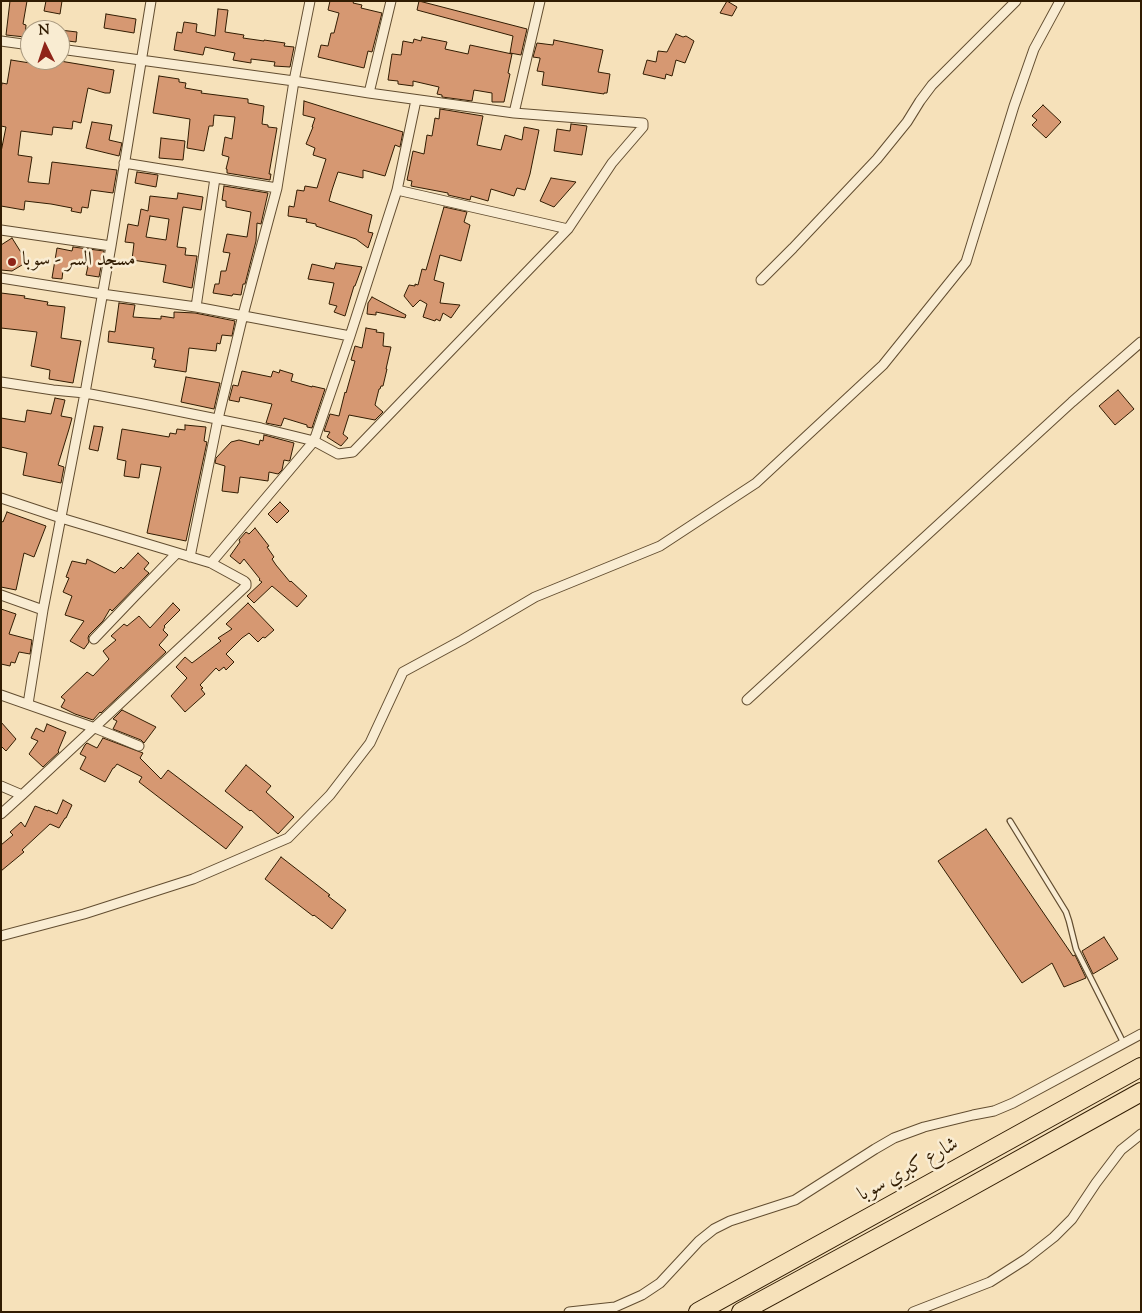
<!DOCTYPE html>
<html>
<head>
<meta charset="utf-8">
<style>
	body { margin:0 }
	#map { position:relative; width:1142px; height:1313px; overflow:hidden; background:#f6e1ba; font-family:"Sorts Mill Goudy",serif }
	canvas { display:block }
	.frame { position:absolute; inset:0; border:2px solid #311c02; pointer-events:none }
	.north { position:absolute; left:20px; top:20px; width:50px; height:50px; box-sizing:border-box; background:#f9ecd2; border:1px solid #a9997f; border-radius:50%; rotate:356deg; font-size:14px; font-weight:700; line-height:20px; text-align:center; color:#311c02 }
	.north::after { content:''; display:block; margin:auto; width:18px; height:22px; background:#8f2418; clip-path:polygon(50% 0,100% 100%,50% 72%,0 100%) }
</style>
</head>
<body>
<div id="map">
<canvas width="1142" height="1313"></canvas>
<div class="frame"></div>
<div class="north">N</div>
</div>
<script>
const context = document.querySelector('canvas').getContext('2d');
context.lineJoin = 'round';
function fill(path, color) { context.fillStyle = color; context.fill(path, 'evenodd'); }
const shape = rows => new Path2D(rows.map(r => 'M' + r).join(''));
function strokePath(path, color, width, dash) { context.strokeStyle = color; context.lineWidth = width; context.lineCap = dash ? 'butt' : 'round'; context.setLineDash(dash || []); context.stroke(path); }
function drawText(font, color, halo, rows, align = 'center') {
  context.font = font + ' "Sorts Mill Goudy",Amiri,serif'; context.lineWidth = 5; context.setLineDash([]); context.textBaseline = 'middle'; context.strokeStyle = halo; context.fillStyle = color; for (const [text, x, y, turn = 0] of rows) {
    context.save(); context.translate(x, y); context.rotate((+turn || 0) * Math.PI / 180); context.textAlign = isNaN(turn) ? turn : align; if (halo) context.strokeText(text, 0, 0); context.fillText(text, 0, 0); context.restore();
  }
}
const building = shape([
	[10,1,27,1,23,24,26,25,25,37,6,35,10,1],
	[46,1,62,1,60,14,44,11,46,1],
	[330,1,354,1,353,3,362,5,361,8,382,13,372,52,368,51,364,68,318,57,321,45,328,46,331,33,334,33,339,13,328,10,330,1],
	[419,1,527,29,521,55,510,53,513,36,417,10,419,1],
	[727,1,737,7,732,16,720,13,727,1],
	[218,9,228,10,225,32,244,35,243,38,264,41,264,40,285,43,284,46,294,47,290,67,274,66,275,62,251,59,251,63,233,60,235,53,205,47,203,55,174,50,177,32,182,33,184,22,197,24,196,32,215,36,218,9],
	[106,14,136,19,134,33,104,28,106,14],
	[60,30,77,32,76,42,60,40,60,30],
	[676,34,683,37,686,36,694,41,685,63,676,60,672,76,666,74,665,79,643,74,647,60,656,62,658,51,667,52,676,34],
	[422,37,447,42,445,49,468,54,470,45,512,54,508,73,510,74,504,102,492,102,492,93,474,90,472,101,442,97,442,95,437,94,439,87,413,81,413,86,398,84,398,81,388,80,392,54,401,55,403,41,413,43,414,39,421,41,422,37],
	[554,40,603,50,598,72,610,74,607,93,604,93,604,94,542,85,544,72,537,71,540,59,540,58,533,57,537,43,553,45,554,40],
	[11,60,30,63,30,60,53,64,54,60,114,70,110,93,105,93,88,88,81,123,73,121,72,129,53,127,52,135,21,131,18,155,32,157,28,182,49,184,52,162,117,170,113,193,91,190,88,208,82,207,81,213,71,211,72,208,51,204,25,201,24,210,1,206,1,152,6,127,1,126,1,89,2,83,7,84,11,60],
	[159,76,179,79,179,82,186,83,185,88,202,91,201,93,248,99,248,103,264,106,262,124,268,125,268,127,277,128,269,174,271,174,270,180,227,173,227,169,226,169,229,157,222,155,225,137,232,139,235,117,214,115,213,126,209,126,204,151,187,148,190,119,153,113,159,76],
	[304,101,403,132,400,147,395,145,385,176,363,170,363,178,338,172,332,190,329,201,372,215,368,232,373,233,368,248,356,239,316,226,316,224,306,222,307,219,288,216,289,206,294,207,297,190,304,191,305,186,317,188,326,159,313,155,315,148,306,144,313,127,312,127,315,118,303,115,304,101],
	[1043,105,1061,122,1046,138,1032,125,1037,120,1032,116,1043,105],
	[440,109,483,116,477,145,501,150,505,135,522,140,524,127,539,130,530,174,525,190,517,188,514,196,491,189,488,201,471,196,470,200,448,195,448,193,411,186,412,181,407,180,413,151,424,154,427,135,432,136,435,118,439,119,440,109],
	[92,122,112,125,109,140,122,143,119,156,86,148,92,122],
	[571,124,587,126,582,155,554,151,557,129,570,131,571,124],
	[161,138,185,141,183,160,159,158,161,138],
	[137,172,158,175,156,187,135,183,137,172],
	[551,178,576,182,554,207,540,201,551,178],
	[224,186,268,193,261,224,257,223,256,241,245,284,243,284,241,295,233,294,232,296,213,293,215,284,219,284,221,271,226,271,230,253,223,252,227,234,247,237,251,212,226,207,226,201,222,200,224,186],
	[178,193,203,197,201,210,183,207,177,247,186,248,185,255,197,256,192,288,163,282,166,265,132,260,134,243,125,242,128,224,138,226,141,209,148,211,150,196,177,199,178,193],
	[150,216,169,219,166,240,146,237,150,216],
	[444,207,467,212,464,222,470,225,461,261,440,255,434,280,444,283,440,303,460,305,451,318,443,313,440,321,436,319,435,321,423,317,427,304,420,300,413,307,404,296,409,285,415,286,415,284,418,285,422,269,426,270,444,207],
	[12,238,27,262,12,271,1,270,1,245,12,238],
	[73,247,104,251,99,277,86,275,88,266,70,264,69,271,63,270,62,279,52,278,57,248,72,251,73,247],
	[336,263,362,267,355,286,354,286,345,316,334,312,337,306,329,304,334,283,308,279,312,264,334,269,336,263],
	[1,293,25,296,24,298,48,302,47,305,65,307,61,338,81,341,73,383,49,379,50,370,31,366,37,332,1,328,1,293],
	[372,297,406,315,405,318,376,312,376,315,367,314,368,303,372,297],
	[119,303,135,305,133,317,161,319,161,316,174,318,174,312,195,313,235,321,232,336,222,335,220,344,217,343,216,351,189,348,186,372,154,367,156,360,152,359,154,348,108,342,109,331,115,332,119,303],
	[366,328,377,330,376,332,384,333,383,346,391,347,386,369,387,369,383,386,381,386,380,389,379,389,375,405,383,412,375,420,349,415,343,434,348,438,341,446,327,437,330,432,324,431,330,414,339,416,345,392,346,393,355,361,351,360,355,346,362,348,366,328],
	[280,370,293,374,291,381,312,387,312,386,325,389,312,428,307,427,307,425,284,418,281,426,266,423,272,404,240,397,239,402,229,400,233,385,238,386,242,371,271,377,273,371,279,373,280,370],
	[186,377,220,383,214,409,181,402,186,377],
	[1118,390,1134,409,1115,425,1099,406,1118,390],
	[55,398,65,400,61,416,72,418,69,429,58,465,64,467,61,483,23,475,27,453,1,447,1,418,25,422,27,410,51,414,55,398],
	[185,425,206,427,204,441,207,442,186,541,147,533,161,467,141,464,139,478,124,476,126,461,117,459,122,429,169,437,170,433,176,434,177,429,185,430,185,425],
	[94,426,103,427,98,451,89,449,94,426],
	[264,435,294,443,290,460,289,461,284,460,282,470,278,474,269,472,268,481,240,477,238,493,222,491,225,466,215,463,216,458,231,442,239,440,259,445,260,440,263,441,264,435],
	[280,502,289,511,277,523,268,514,280,502],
	[7,512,46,526,34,557,24,553,16,590,1,587,1,521,3,522,7,512],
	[255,528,269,546,267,547,274,557,272,559,276,565,290,582,291,581,307,596,297,607,272,586,254,603,247,596,262,582,259,580,260,579,244,559,240,564,230,556,240,542,239,540,246,532,249,534,255,528],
	[138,553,149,563,144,569,149,573,112,611,110,609,103,621,89,635,88,638,89,642,84,649,70,641,84,621,65,615,72,596,63,592,69,578,66,577,72,561,86,564,87,559,115,573,121,567,123,569,138,553],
	[173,603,180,610,164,626,165,627,163,630,168,635,159,645,166,652,101,713,100,712,93,720,75,714,61,707,65,700,61,697,87,672,93,676,109,659,103,651,116,640,111,636,124,624,127,626,139,616,150,628,173,603],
	[248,603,274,630,265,638,263,637,258,642,249,633,242,638,226,654,234,662,226,670,224,667,219,671,216,668,200,685,203,688,201,689,205,694,185,712,171,696,187,678,176,667,185,657,192,663,221,641,218,638,232,629,226,624,248,603],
	[1,609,16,614,9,634,32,640,30,654,19,652,15,663,11,662,10,666,1,664,1,609],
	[122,710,156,727,144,743,141,740,113,729,117,721,113,719,122,710],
	[1,722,16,739,6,751,1,746,1,722],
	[47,724,66,732,58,751,59,752,43,767,29,754,38,741,31,738,36,728,44,732,47,724],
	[103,738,143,753,140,758,161,779,168,770,243,827,226,849,139,782,142,777,117,764,114,768,113,768,105,782,80,769,86,757,80,754,85,745,87,743,97,748,103,738],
	[246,765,271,786,266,792,294,817,278,834,251,810,250,811,225,791,246,765],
	[63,800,72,805,66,818,65,818,59,828,50,824,22,850,24,852,1,871,1,845,13,835,10,832,21,822,25,827,35,806,48,811,48,810,57,814,63,800],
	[986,829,1073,956,1075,955,1086,978,1064,987,1052,963,1022,983,938,861,986,829],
	[281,857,330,895,328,896,346,910,332,929,314,915,313,916,265,879,281,857],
	[1104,937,1118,959,1093,974,1082,951,1104,937]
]);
fill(building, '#d69872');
strokePath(building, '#311c02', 1);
const lane = shape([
	[1010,821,1066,912,1069,921,1076,949,1124,1044]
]);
const street = shape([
	[1,41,30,45],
	[60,49,294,81,369,93,514,113,643,123,643,127,612,163,568,229,353,452,338,454,314,441,350,336,397,190,416,100],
	[369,93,391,1],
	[514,113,540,1],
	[124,163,277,188],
	[397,190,568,229],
	[1,230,111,246],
	[1,278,102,294,196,307,350,336],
	[761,280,793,248,877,159,907,122,920,101,932,85,1016,1],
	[196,307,215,178],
	[1,382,53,390,85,393,143,404,261,428,314,441,211,563],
	[1,498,61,518,211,563,244,581,246,583,246,586,22,795,1,786],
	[190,557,218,419,243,315,277,188,294,81,310,1],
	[1,595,43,610],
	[94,639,135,596,177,553],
	[1,695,95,728,139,746],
	[747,700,1072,402,1141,342],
	[28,704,43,610,85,393,111,246,151,1],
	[1,814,22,795],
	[1,936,84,914,193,879,288,838,330,795,370,743,403,672,462,640,535,597,660,546,756,483,883,365,966,262,1014,106,1034,49,1060,1],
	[569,1312,615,1307,642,1295,660,1283,699,1241,714,1229,730,1221,795,1200,875,1149,894,1138,924,1127,973,1115,994,1111,1013,1103,1141,1034],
	[913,1312,990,1282,1026,1259,1054,1237,1072,1219,1096,1183,1121,1150,1141,1134]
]);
const highway = shape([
	[698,1312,1141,1067],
	[741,1312,947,1200,1141,1092]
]);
strokePath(lane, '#624d30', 7);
strokePath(street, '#624d30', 11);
strokePath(highway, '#311c02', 20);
strokePath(lane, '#f9ecd2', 4.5);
strokePath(street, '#f9ecd2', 9);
strokePath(highway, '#f6e1ba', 18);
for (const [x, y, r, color] of [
	[12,262,5,"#8f2418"]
]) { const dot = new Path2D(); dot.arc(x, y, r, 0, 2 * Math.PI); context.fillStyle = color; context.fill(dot); strokePath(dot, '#f9ecd2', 2); }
drawText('20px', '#311c02', '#f9ecd2', [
	["مسجد السر - سوبا",22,262]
], 'left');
drawText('20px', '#311c02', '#f9ecd2', [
	["شارع كبري سوبا",909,1171,-29]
]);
</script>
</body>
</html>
